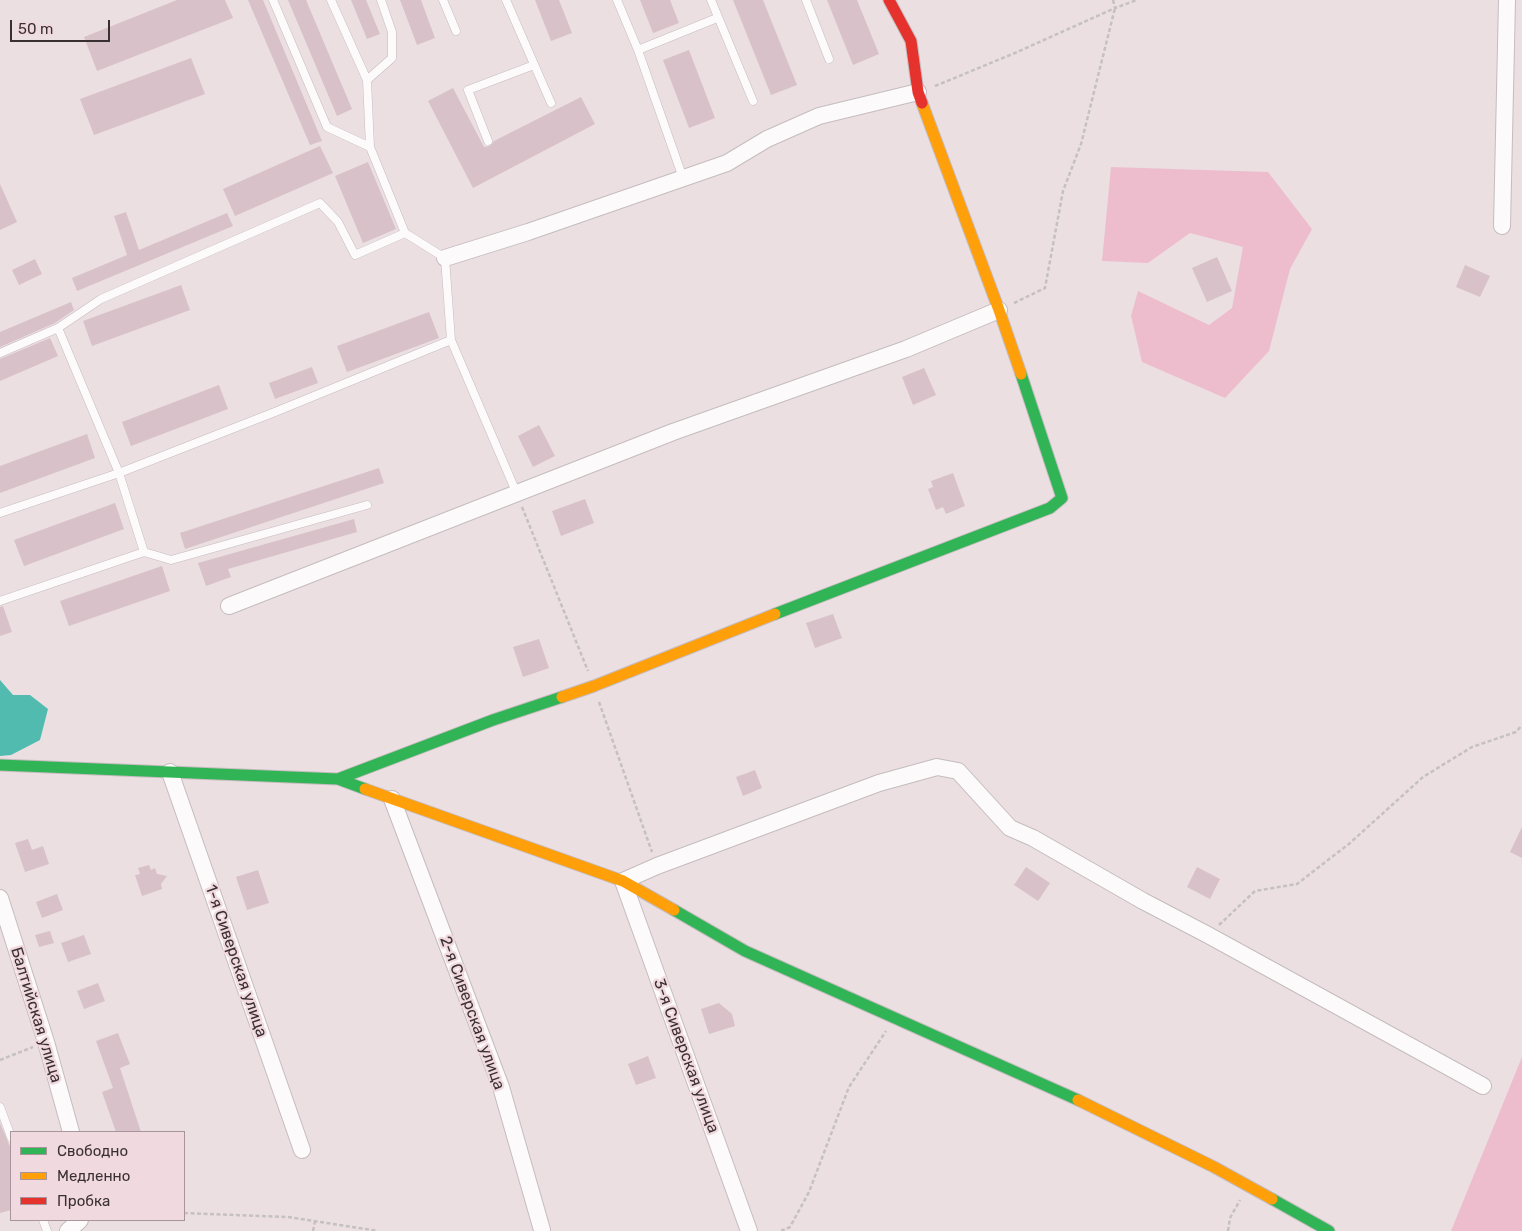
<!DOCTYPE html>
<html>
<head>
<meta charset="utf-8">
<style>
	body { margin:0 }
	#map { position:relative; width:1522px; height:1231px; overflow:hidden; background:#ebdfe2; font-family:Rubik,sans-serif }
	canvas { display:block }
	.legend { position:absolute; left:10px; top:1131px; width:175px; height:90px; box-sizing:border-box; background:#f1d9e0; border:1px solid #a7959b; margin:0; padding:6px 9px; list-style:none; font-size:15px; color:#393033 }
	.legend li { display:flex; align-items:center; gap:10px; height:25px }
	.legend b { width:25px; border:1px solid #a7959b }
	.scale { position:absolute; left:10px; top:20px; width:100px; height:22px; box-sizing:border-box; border:2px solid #393033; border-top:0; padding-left:6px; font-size:15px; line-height:18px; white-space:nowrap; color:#393033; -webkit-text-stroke:4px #f1d9e0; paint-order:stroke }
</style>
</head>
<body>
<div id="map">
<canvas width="1522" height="1231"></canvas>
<ul class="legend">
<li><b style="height:6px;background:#30b455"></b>Свободно</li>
<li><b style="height:6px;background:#ff9f0a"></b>Медленно</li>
<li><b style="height:6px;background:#e5322d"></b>Пробка</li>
</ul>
<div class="scale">50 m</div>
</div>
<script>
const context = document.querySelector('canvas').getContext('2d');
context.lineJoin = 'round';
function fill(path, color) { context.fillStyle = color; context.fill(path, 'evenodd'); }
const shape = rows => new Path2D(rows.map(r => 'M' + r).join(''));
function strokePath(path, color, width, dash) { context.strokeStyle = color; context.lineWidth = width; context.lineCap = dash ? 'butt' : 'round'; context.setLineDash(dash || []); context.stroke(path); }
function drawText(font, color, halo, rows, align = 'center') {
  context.font = font + ' Rubik,sans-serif'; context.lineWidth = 4.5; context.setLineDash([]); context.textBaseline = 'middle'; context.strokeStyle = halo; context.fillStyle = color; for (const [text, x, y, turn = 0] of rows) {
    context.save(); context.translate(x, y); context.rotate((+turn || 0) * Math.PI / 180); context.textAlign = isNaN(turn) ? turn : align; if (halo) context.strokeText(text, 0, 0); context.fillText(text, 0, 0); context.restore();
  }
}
fill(shape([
	[1111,167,1268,172,1312,229,1290,269,1269,351,1225,398,1142,362,1131,316,1138,291,1209,325,1232,308,1243,247,1190,233,1148,263,1102,261],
	[1522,1057,1522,1231,1451,1231]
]), '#edbdce');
fill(shape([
	[0,680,13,695,30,695,48,709,40,740,11,755,0,756]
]), '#52bbaf');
fill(shape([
	[177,0,225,0,233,18,97,71,84,37],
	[248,0,263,0,322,141,310,145],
	[288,0,306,0,352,109,337,116],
	[351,0,366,0,380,34,367,39],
	[400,0,421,0,435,38,417,45],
	[535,0,559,0,572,33,551,41],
	[640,0,670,0,679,23,653,33],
	[733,0,763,0,797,85,771,95],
	[827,0,857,0,879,54,853,65],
	[689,50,715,118,689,128,663,60],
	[191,58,205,94,94,135,80,99],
	[453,88,484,147,490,146,494,141,581,97,595,124,473,188,428,101],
	[320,146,333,173,235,216,223,189],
	[368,162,396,229,363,243,335,176],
	[0,184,17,222,0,230],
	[126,212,139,250,227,213,233,226,77,291,72,278,127,255,114,216],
	[1217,257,1232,291,1207,302,1192,268],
	[35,259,42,274,19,285,12,270],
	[1465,265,1490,276,1480,297,1456,287],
	[181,285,190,310,92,346,83,321],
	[71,302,74,310,55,323,0,347,0,332],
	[429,312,439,338,347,372,337,346],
	[50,338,58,356,0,381,0,359],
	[312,367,318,383,275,399,269,383],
	[924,368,936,395,913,405,902,377],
	[219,385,228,409,131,446,122,422],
	[539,425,555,456,533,467,518,436],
	[87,434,95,458,0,493,0,466],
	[379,468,384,483,185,549,180,533],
	[953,473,965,506,946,514,943,507,936,510,928,489,933,487,931,481],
	[585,499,594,523,561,536,552,511],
	[115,503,124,529,24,566,14,540],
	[354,519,357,532,228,569,231,577,206,586,198,563],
	[162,566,170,591,69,626,60,601],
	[3,606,12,632,0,636,0,607],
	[833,614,842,638,815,648,806,623],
	[539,639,549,668,523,677,513,647],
	[755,770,762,788,743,796,736,777],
	[1522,827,1522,858,1510,852],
	[28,839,32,850,43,846,49,864,25,872,15,843],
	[149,865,151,870,155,868,157,874,167,876,161,884,162,889,142,896,135,875,140,874,138,868],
	[1026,867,1050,883,1038,901,1014,885],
	[1197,867,1220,879,1210,899,1187,887],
	[258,870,269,903,247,910,236,877],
	[57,894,63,910,42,918,36,902],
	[50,931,54,943,39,947,35,935],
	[84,935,91,954,68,962,61,943],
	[98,983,105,1001,84,1009,77,991],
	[719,1003,732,1014,735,1026,709,1034,701,1009],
	[118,1033,130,1064,120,1068,141,1132,116,1132,102,1092,113,1088,96,1041],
	[648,1056,656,1078,636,1085,628,1064],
	[0,1123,11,1149,11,1210,0,1213]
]), '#d8c1c9');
const lane = shape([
	[273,0,327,127,370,147],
	[331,0,367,80,370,147,405,233],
	[443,0,456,31],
	[506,0,551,103],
	[617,0,638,50,683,178],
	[711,0,753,101],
	[806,0,829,59],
	[638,50,717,18],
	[367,80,392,58,392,32,381,0],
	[488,141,468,90,534,65],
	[58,328,119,473,144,552,171,560,367,505],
	[451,340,517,494],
	[0,353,58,328,101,299,320,203,338,222,355,255,405,233,445,258,451,340,275,412,119,473,0,513],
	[0,601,144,552],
	[0,1107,11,1137],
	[43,1220,47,1231]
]);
const street = shape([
	[1502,226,1507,0],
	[445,258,528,232,727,163,767,139,819,116,918,92],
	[229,606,673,432,906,349,999,310],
	[170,772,302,1150],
	[392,799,501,1087,542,1230],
	[0,898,46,1042,71,1132],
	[68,1231,80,1220],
	[749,1231,623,881,657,866,879,783,937,767,958,771,1010,828,1033,838,1143,901,1208,935,1483,1086]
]);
const fast = shape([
	[775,614,1050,508,1062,498,1021,374],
	[0,765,338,779,365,789],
	[338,779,493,720,562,697],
	[674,910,745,951,1078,1100],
	[1272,1199,1329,1231]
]);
const slow = shape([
	[922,103,999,310,1021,374],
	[562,697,594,686,775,614],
	[365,789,623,881,674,910],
	[1078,1100,1214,1167,1272,1199]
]);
const jam = shape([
	[889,0,911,41,918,92,922,103]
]);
strokePath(lane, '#c5bcbf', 9);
strokePath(street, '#c5bcbf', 18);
strokePath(fast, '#c5bcbf', 13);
strokePath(slow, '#c5bcbf', 13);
strokePath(jam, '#c5bcbf', 13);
strokePath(shape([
	[1113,0,1115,8,1137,0],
	[935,86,1015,53,1115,8],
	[1014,303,1045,288,1063,191,1081,144,1115,8],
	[522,507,588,671],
	[599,702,652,852],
	[1219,925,1255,891,1297,884,1350,843,1423,777,1472,747,1516,732,1522,725],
	[0,1060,33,1047],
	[184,1213,288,1217,378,1231],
	[313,1231,315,1221],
	[781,1231,790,1227,809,1192,849,1087,886,1031],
	[1228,1231,1230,1218,1240,1200]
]), '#c5c0c2', 2.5, [4, 2.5]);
strokePath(lane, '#fcfafb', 8);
strokePath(street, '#fcfafb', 16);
strokePath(fast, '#30b455', 11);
strokePath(slow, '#ff9f0a', 11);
strokePath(jam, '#e5322d', 11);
drawText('16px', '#393033', '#f1d9e0', [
	["1-я Сиверская улица",236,961,71],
	["2-я Сиверская улица",472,1013,70],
	["Балтийская улица",36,1015,73],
	["3-я Сиверская улица",686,1056,70]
]);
</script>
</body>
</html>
